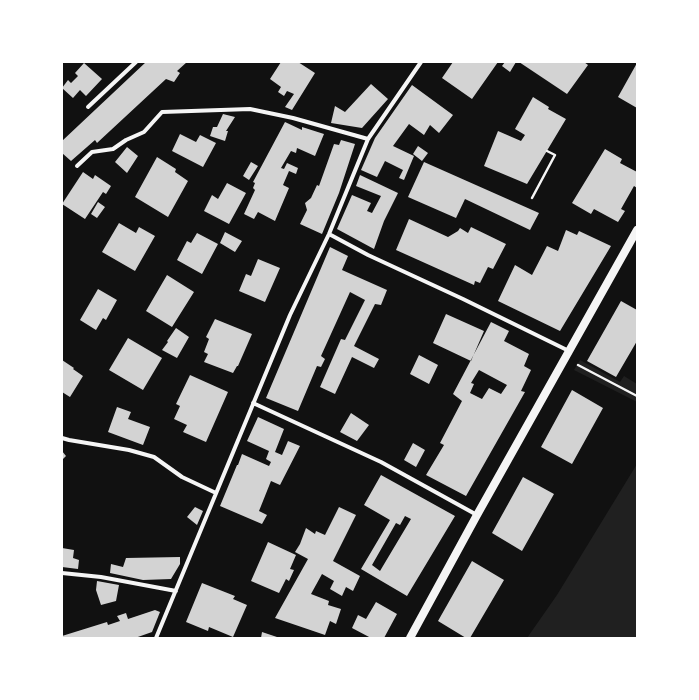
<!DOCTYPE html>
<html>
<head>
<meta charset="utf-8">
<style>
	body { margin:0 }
	#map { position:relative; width:699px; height:700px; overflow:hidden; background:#111; font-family:"Sofia Sans Condensed",sans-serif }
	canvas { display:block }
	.frame { position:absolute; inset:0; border:63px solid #fff; pointer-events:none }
</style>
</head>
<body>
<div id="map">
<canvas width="699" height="700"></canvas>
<div class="frame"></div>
</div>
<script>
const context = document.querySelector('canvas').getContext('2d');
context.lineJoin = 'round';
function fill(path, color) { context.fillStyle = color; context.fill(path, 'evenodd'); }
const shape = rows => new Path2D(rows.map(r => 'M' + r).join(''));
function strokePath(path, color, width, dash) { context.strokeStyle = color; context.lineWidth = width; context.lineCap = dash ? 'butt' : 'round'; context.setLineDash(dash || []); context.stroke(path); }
fill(shape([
	[580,360,620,382,624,376,637,384,637,402,574,370],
	[637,464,637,638,527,638,557,595]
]), '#202020');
fill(shape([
	[146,62,187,62,177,71,180,73,174,82,166,79,97,143,95,140,71,161,62,153,62,141],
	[281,62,298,62,315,73,292,110,285,107,294,94,287,91,284,96,278,92,281,87,270,79],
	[453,62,498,62,472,99,442,78],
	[505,62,516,62,510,72,502,66],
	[519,62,584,62,588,65,567,94],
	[84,63,102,79,86,96,80,90,73,98,62,88,68,80,71,83,78,76,75,73],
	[637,63,637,108,618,97],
	[371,84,388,99,362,128,331,123,335,106,345,112],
	[412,85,453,115,439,133,430,125,424,135,409,124,393,146,414,156,404,180,399,178,403,170,385,161,377,177,361,170,375,138],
	[533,97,549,107,548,109,566,119,527,184,484,166,498,131,521,141,525,135,515,129],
	[223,114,235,117,226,131,228,131,225,141,210,136,213,127,217,127],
	[285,122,302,130,302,127,324,134,315,156,297,148,296,153,291,151,281,168,284,169,287,163,298,168,296,174,289,171,283,185,289,188,275,221,258,212,254,219,244,214,255,190,253,188,255,183,253,182],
	[180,134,196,142,200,135,216,143,203,167,172,151],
	[341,140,355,144,339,193,322,234,300,224,307,210,305,203,311,198,317,185,319,186,334,144,339,145],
	[418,146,428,153,422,161,413,154],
	[127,147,138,156,127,173,115,162],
	[605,149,622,159,620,163,637,172,637,188,634,186,621,209,625,211,618,222,594,209,591,214,572,203],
	[157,157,176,169,175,172,188,181,168,217,135,197],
	[251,162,258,166,249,180,243,176],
	[424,162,539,213,530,230,465,199,456,218,408,197],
	[83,172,93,179,95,175,111,186,106,194,103,192,85,219,62,204],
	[360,175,398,193,384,221,374,249,337,229,352,195,371,203,367,211,372,213,381,196,356,186],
	[227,183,246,193,229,224,204,211,212,195,218,199],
	[98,202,105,207,97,218,91,214],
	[409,219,448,237,458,231,460,228,468,233,471,227,506,244,493,269,488,267,480,283,475,281,474,285,396,250],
	[119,223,136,233,139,227,155,236,135,271,102,252],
	[566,230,577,235,579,231,611,246,560,331,498,301,515,265,532,275,547,246,558,251],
	[225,232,242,241,235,252,220,243],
	[197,233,218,244,202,274,177,260,187,241,191,243],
	[330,247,348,256,342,270,387,290,381,305,375,304,354,346,379,359,374,368,352,357,335,394,320,387,341,339,345,340,365,300,350,292,321,356,325,359,321,367,317,366,298,411,266,398],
	[258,259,280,268,265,302,239,291,246,274,251,276],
	[167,275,194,292,172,327,146,311],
	[98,289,117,300,106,320,103,318,96,330,80,320],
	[621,301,637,310,637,341,616,377,587,361],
	[446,314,484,331,471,361,433,343],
	[215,319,252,334,238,366,237,366,233,373,204,362,208,354,204,352,209,339,206,337],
	[491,322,509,331,504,341,529,354,524,366,531,370,521,391,525,392,466,496,426,475,444,445,440,443,462,401,453,394],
	[479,370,507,385,501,394,489,388,482,399,470,393,474,384,471,383],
	[176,328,189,337,177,358,162,350,168,342,167,341],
	[128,338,162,358,143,390,109,370],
	[419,355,438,365,429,384,410,374],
	[62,360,74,368,73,369,83,376,70,397,62,392],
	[190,375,228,392,206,442,183,432,187,425,174,419,180,406,176,404],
	[572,390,603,408,572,464,541,447],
	[117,407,131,412,128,419,150,427,143,445,108,432],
	[351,413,369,425,357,441,340,432],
	[258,417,284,429,275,452,282,455,288,441,300,446,280,485,271,481,259,511,267,515,262,524,220,506,237,465,238,465,242,454,269,466,271,462,266,459,269,451,247,441],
	[413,443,425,450,416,467,404,460],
	[62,451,66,456,62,460],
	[381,475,455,516,407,596,361,569,390,520,364,505],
	[405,516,411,519,380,571,372,565,396,523,400,525],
	[523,477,554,494,522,551,492,533],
	[195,507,203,511,197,525,187,517],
	[339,507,356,515,333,561,360,576,353,591,346,587,342,596,330,589,334,581,322,574,311,594,329,601,328,605,341,609,336,624,330,621,325,635,275,618,308,559,295,552,300,544,306,528,315,534,316,531,325,535],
	[268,542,296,555,290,569,294,570,289,581,286,579,279,593,251,581],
	[62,548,74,550,73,558,79,560,78,569,62,567],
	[180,557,180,564,171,579,143,580,110,573,111,564,123,567,126,558],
	[472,561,504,580,470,638,466,638,438,621],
	[97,581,119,585,116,601,101,605,96,590],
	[202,583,235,596,233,599,247,605,233,637,209,627,208,631,186,622],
	[376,602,397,614,384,638,371,638,352,628,358,615,366,619],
	[155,610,160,612,152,632,135,638,62,638,62,636,107,622,108,625,120,621,117,616,126,613,128,619],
	[262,632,280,638,261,638]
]), '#d3d3d3');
strokePath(shape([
	[532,198,555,155,547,151],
	[578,365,637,396]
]), '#f5f5f5', 2.5);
strokePath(shape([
	[88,107,136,62],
	[77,166,92,152,113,149,126,140,144,132,162,112,250,109,293,118,368,139],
	[329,234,368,255,463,299,569,351],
	[253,403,381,462,477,515],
	[62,438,69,440,129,450,154,457,182,477,216,493],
	[62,573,101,577,176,591],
	[156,638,290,315,329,234,368,139,421,62]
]), '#f5f5f5', 4);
strokePath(shape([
	[410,638,477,515,637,230]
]), '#f5f5f5', 8);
</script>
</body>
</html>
